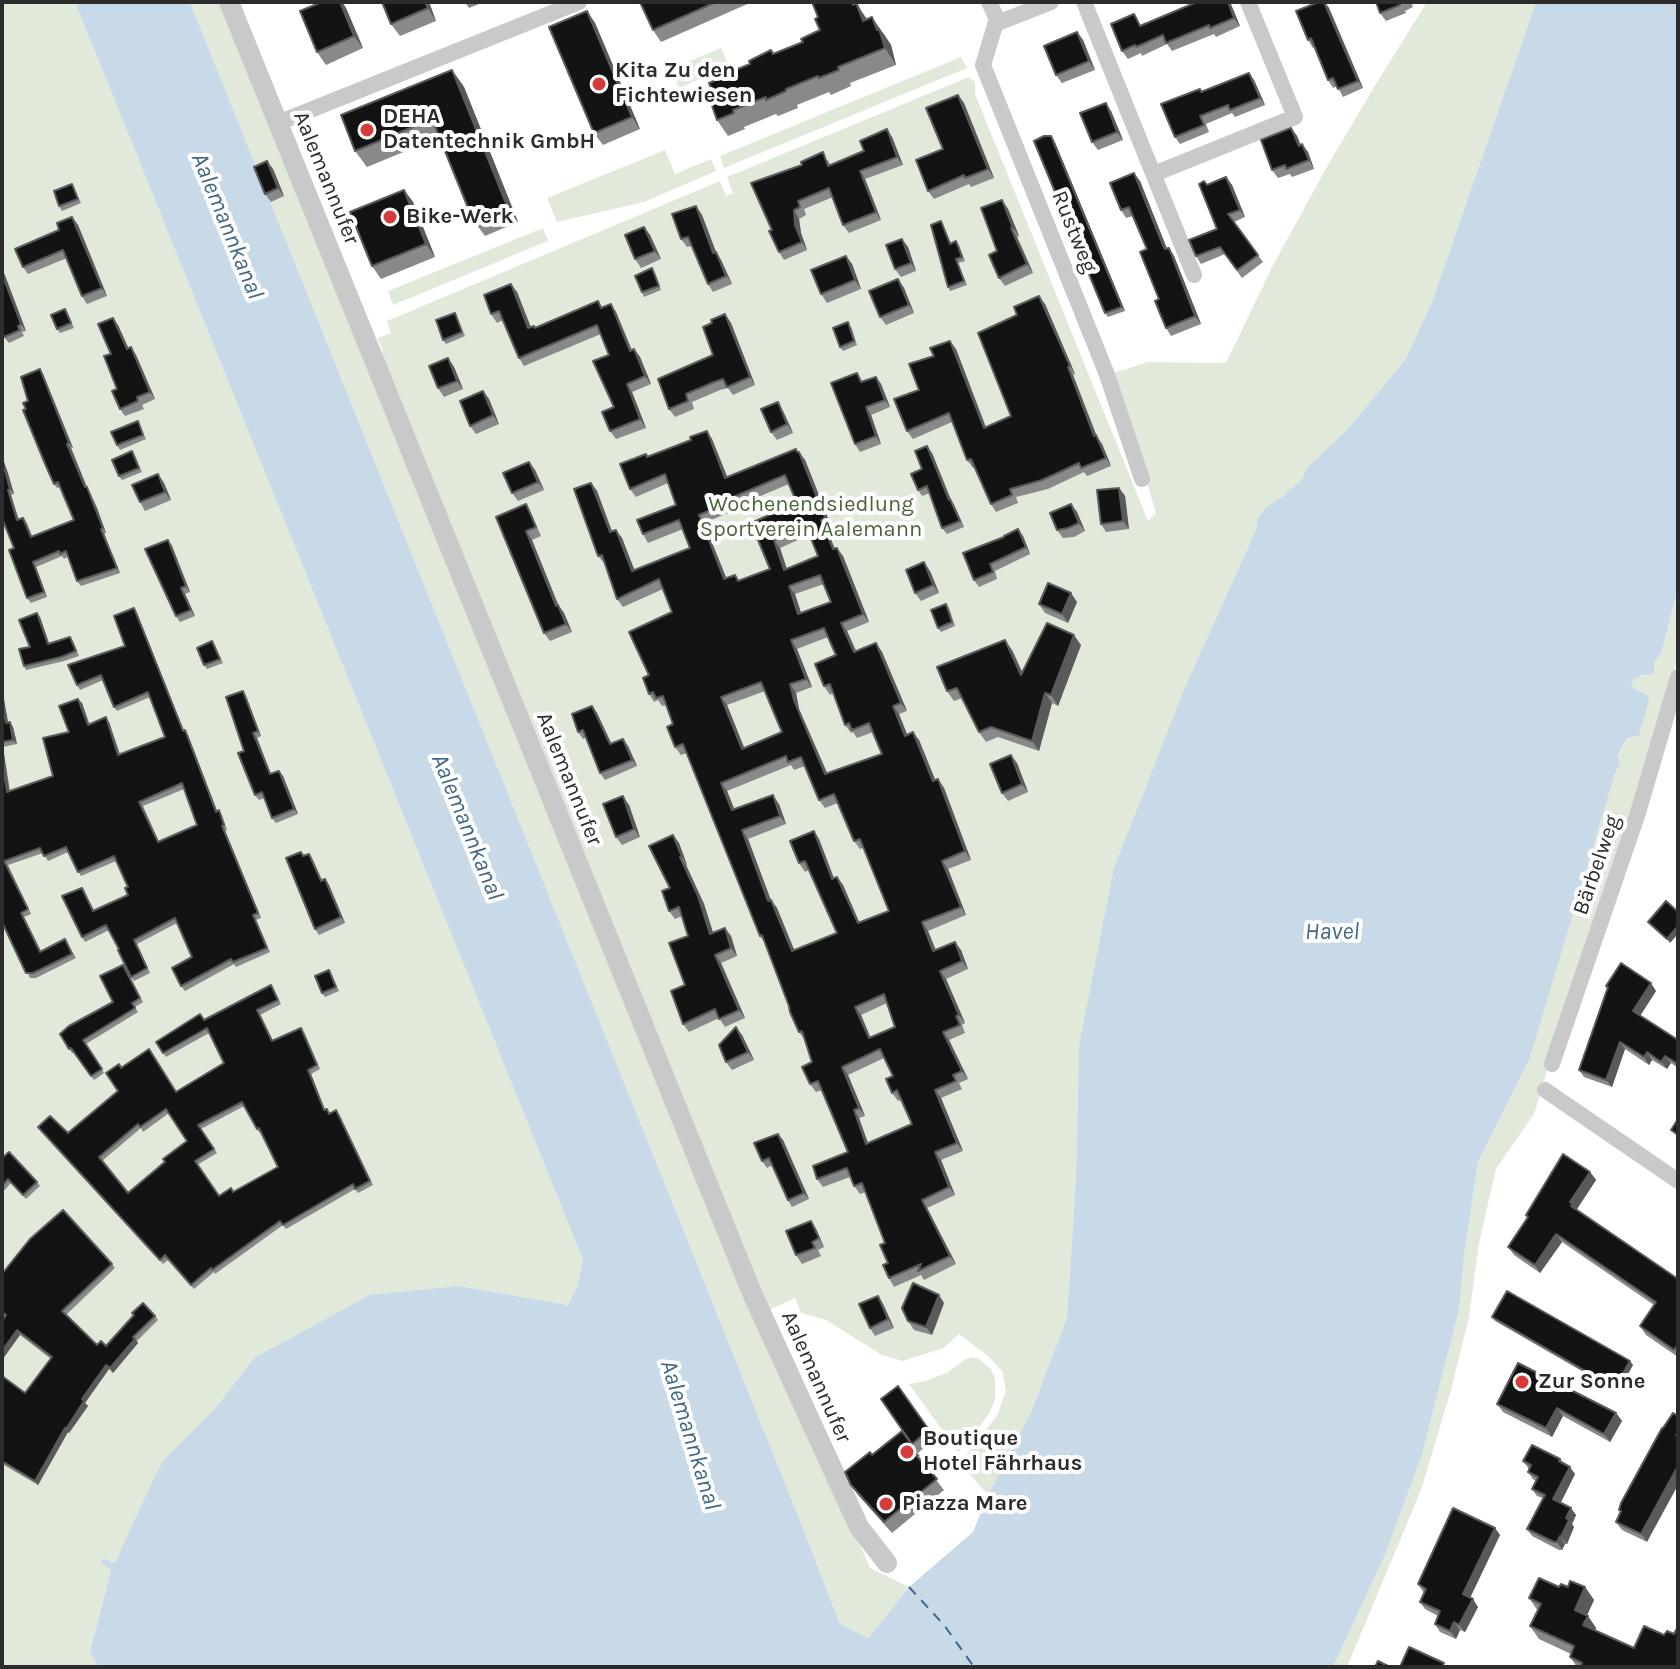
<!DOCTYPE html>
<html>
<head>
<meta charset="utf-8">
<style>
	body { margin:0 }
	#map { position:relative; width:1680px; height:1669px; overflow:hidden; background:#fff; font-family:Karla,sans-serif }
	canvas { display:block }
	.frame { position:absolute; inset:0; border:4px solid #2c2c2c; pointer-events:none }
</style>
</head>
<body>
<div id="map">
<canvas width="1680" height="1669"></canvas>
<div class="frame"></div>
</div>
<script>
const context = document.querySelector('canvas').getContext('2d');
context.lineJoin = 'round';
function fill(path, color) { context.fillStyle = color; context.fill(path, 'evenodd'); }
const shape = rows => new Path2D(rows.map(r => 'M' + r).join(''));
function strokePath(path, color, width, dash) { context.strokeStyle = color; context.lineWidth = width; context.lineCap = dash ? 'butt' : 'round'; context.setLineDash(dash || []); context.stroke(path); }
function drawText(font, color, halo, rows, align = 'center') {
  context.font = font + ' Karla,sans-serif'; context.lineWidth = 8; context.setLineDash([]); context.textBaseline = 'middle'; context.strokeStyle = halo; context.fillStyle = color; for (const [text, x, y, turn = 0] of rows) {
    context.save(); context.translate(x, y); context.rotate((+turn || 0) * Math.PI / 180); context.textAlign = isNaN(turn) ? turn : align; if (halo) context.strokeText(text, 0, 0); context.fillText(text, 0, 0); context.restore();
  }
}
fill(shape([
	[2,2,75,2,583,1260,577,1287,568,1305,459,1286,254,1358,213,1411,114,1564,103,1558,111,1569,90,1651,98,1667,2,1667],
	[190,2,229,2,752,1293,870,1568,909,1587,870,1638,840,1624,795,1508],
	[1427,2,1536,2,1432,302,1405,360,1346,431,1313,463,1302,479,1283,496,1265,508,1257,520,1256,530,1188,680,1079,1046,1076,1177,1067,1318,1031,1412,988,1495,960,1463,997,1416,1006,1391,1002,1371,988,1356,959,1334,943,1348,903,1361,882,1355,826,1320,801,1313,795,1298,769,1310,383,364,382,348,377,338,391,333,387,321,720,181,726,196,733,193,727,177,969,77,975,82,975,94,1148,521,1156,513,1143,470,1106,372,1117,372,1148,362,1226,363,1273,265,1329,163,1376,84],
	[721,48,729,66,679,88,671,69],
	[961,57,967,68,724,168,720,156],
	[665,150,675,174,711,159,716,171,644,202,557,222,547,198],
	[543,228,548,241,393,305,388,291],
	[1678,587,1678,657,1639,790,1569,999,1534,1114,1496,1169,1479,1243,1469,1317,1451,1390,1421,1490,1347,1667,1333,1667,1385,1555,1421,1458,1459,1310,1464,1256,1478,1162,1530,1058,1615,774,1618,768,1619,754,1627,738,1636,737,1640,733,1648,695,1637,690,1633,687,1631,682,1635,678,1648,674,1654,669,1654,663,1660,655,1663,647],
	[972,1357,978,1358,991,1369,995,1379,995,1399,990,1412,980,1426,958,1452,909,1384,926,1381,948,1372,966,1359]
]), '#e1e9da');
fill(shape([
	[75,2,190,2,795,1508,840,1624,869,1638,909,1587,973,1532,988,1495,1031,1412,1067,1318,1076,1177,1079,1046,1114,868,1188,680,1256,530,1257,520,1265,508,1283,496,1302,479,1307,468,1346,431,1405,360,1432,302,1536,2,1678,2,1678,587,1663,647,1660,655,1654,663,1654,674,1642,675,1631,682,1633,687,1637,690,1648,695,1649,700,1639,736,1627,738,1620,751,1618,757,1620,763,1615,774,1530,1058,1478,1162,1464,1256,1459,1310,1421,1458,1385,1555,1333,1667,98,1667,90,1651,111,1570,101,1562,103,1558,115,1563,154,1478,164,1460,213,1411,254,1358,370,1295,459,1286,568,1305,577,1287,583,1260]
]), '#c8d9e8');
strokePath(shape([
	[909,1587,944,1625,974,1667]
]), '#416787', 2, [10, 8]);
strokePath(shape([
	[989,2,997,19,983,65,1106,372,1142,479],
	[1084,2,1194,275],
	[995,24,1051,2],
	[278,123,579,2],
	[1154,174,1295,117,1248,2],
	[1552,1064,1637,816,1678,677],
	[1545,1090,1678,1181]
]), '#c9c9c9', 16);
strokePath(shape([
	[229,2,752,1293,859,1527,887,1563]
]), '#c9c9c9', 20);
fill(shape([
	[322,2,342,2,346,8,363,48,326,65,317,52],
	[429,2,436,21,400,36,391,24],
	[465,2,484,2,469,8],
	[640,2,752,2,661,42,653,30],
	[812,2,857,2,860,9,867,19,884,34,891,45,896,65,850,83,851,86,831,95,829,92,797,105,798,108,778,116,776,114,744,127,745,129,728,136,717,120,714,95,774,54,803,42,820,30,818,17],
	[1197,2,1230,2,1240,26,1216,37,1214,34,1172,51,1167,44,1142,56,1141,53,1128,59,1122,51,1141,25],
	[1325,2,1329,8,1363,88,1343,97,1337,86,1333,88,1328,80,1314,47,1313,48,1308,40],
	[1376,2,1411,2,1413,7,1405,11,1406,13,1386,21,1380,13],
	[587,11,595,23,640,129,603,145,594,133],
	[1077,32,1083,40,1095,70,1062,83,1056,75],
	[452,70,464,87,518,222,485,236,473,220,440,137,367,167,355,151],
	[1254,80,1265,105,1235,117,1232,113,1206,124,1209,132,1180,144,1175,137,1202,92],
	[958,95,964,103,994,178,971,187,969,184,934,199,928,191,943,149],
	[1111,111,1123,140,1098,150,1092,142],
	[1291,128,1297,136,1301,145,1308,152,1314,169,1292,177,1290,174,1278,178,1272,170],
	[892,137,903,165,865,179,881,220,849,233,843,225,833,197,804,209,806,215,799,219,801,233,807,250,784,260,779,252,772,230,828,160,830,165],
	[1054,140,1125,311,1108,317,1105,313],
	[273,169,284,196,271,202,265,194],
	[1226,177,1232,185,1245,217,1234,222,1263,262,1242,278,1225,254,1201,264,1196,256,1217,229,1207,185],
	[1140,181,1167,249,1169,248,1174,256,1201,324,1171,336,1166,328,1147,249,1133,216,1126,218,1121,210],
	[72,184,81,203,62,211,59,206],
	[404,190,413,202,435,257,381,279,372,266],
	[1002,200,1008,209,1019,236,1017,237,1033,273,1005,286,999,278,997,251],
	[696,206,702,215,716,252,721,260,732,284,713,292,708,284,692,246,687,247,681,239],
	[72,217,78,225,107,296,87,304,82,296,67,258,28,274,23,267],
	[941,221,951,243,959,245,965,261,958,263,967,285,950,291,948,287],
	[644,227,650,235,661,259,641,268,635,259],
	[908,247,916,271,901,277,895,269],
	[846,256,852,264,861,289,827,303,821,294],
	[652,268,655,273,661,290,644,297,642,292],
	[4,273,26,331,22,332,24,336,9,343,4,337],
	[898,279,904,288,914,313,886,325,880,317],
	[517,292,531,327,536,328,611,304,616,312,632,350,634,349,640,357,651,384,632,392,646,428,616,439,610,431,614,407,609,355,601,334,524,366,519,358,503,320,497,323,491,314],
	[1045,304,1075,374,1073,375,1097,437,1102,444,1111,466,1087,476,1084,472,1048,489,1016,497,1018,503,996,512,991,504,975,468,973,468,967,460,952,422,913,439,907,431,919,390,934,356,956,349,986,427,1011,416],
	[65,309,74,328,60,333,57,329],
	[455,313,465,336,446,344,443,340],
	[725,314,731,323,755,385,733,395,728,388,720,390,692,402,694,409,675,417,669,409,713,355,712,323],
	[118,325,128,348,136,355,155,399,142,405,144,409,125,416,120,409,111,354],
	[851,326,857,345,843,351,840,347],
	[448,358,454,367,463,389,444,397,438,388],
	[43,374,73,448,71,448,86,487,90,492,97,508,106,533,104,534,120,573,81,586,77,581,68,556,64,559,62,556,36,567,47,597,31,603,27,598,14,548,2,518,2,456,14,494,11,495,19,520,23,518,27,523,32,536,74,520,60,487,57,488,54,484,26,409,28,401],
	[876,377,881,384,890,407,871,415,881,444,860,452,855,444,863,382],
	[483,391,489,399,499,424,476,434,470,426],
	[783,411,793,433,777,440,771,432],
	[138,421,146,439,120,450,117,445],
	[712,439,727,477,798,452,805,460,831,526,826,528,835,549,843,556,869,622,847,631,856,651,876,643,882,652,907,711,899,714,907,735,919,740,935,780,938,779,944,788,971,860,948,869,966,915,928,931,936,950,961,950,968,969,946,979,965,1023,962,1025,965,1033,949,1040,968,1079,959,1083,962,1089,941,1098,963,1151,941,1160,955,1195,927,1208,956,1264,924,1280,921,1275,894,1287,889,1278,885,1243,866,1192,860,1194,854,1186,850,1177,823,1187,817,1179,848,1152,822,1090,816,1092,810,1084,812,1062,805,1040,799,1032,765,943,760,936,687,753,681,755,675,747,673,724,666,705,662,706,658,700,654,702,649,694,649,675,672,612,663,589,623,607,617,599,605,564,598,556,591,483,597,491,612,531,622,538,634,570,690,548,683,529,648,543,643,534,676,505,668,483,636,497,630,489,648,456],
	[789,484,797,503,751,523,770,569,740,581,735,575,726,578,704,523,740,508,739,505],
	[809,535,818,556,786,569,780,548],
	[824,584,831,602,801,613,795,594],
	[828,637,836,655,824,686,830,695,833,693,845,725,851,733,853,732,857,738,873,732,882,754,827,773,799,709,796,693,812,687,797,649],
	[765,691,782,732,744,748,727,705],
	[791,765,794,770,805,766,819,800,825,808,838,803,854,841,860,849,863,848,889,911,859,922,843,885,837,877,834,878,819,839,799,863,805,872,809,870,837,933,794,950,777,908,771,900,748,839,786,824,779,804,734,809,727,791],
	[887,1003,895,1027,870,1037,861,1015],
	[884,1058,893,1076,892,1093,898,1101,901,1100,912,1124,868,1143,859,1118,865,1116,848,1075],
	[132,451,142,472,122,480,119,476],
	[932,453,951,500,954,505,964,527,947,534,942,528,930,493,922,496,918,490,922,469],
	[529,462,535,470,544,490,518,501,512,493],
	[164,483,171,500,145,511,140,502],
	[1119,488,1125,496,1129,529,1106,532,1101,524],
	[526,504,531,513,541,536,532,540,558,605,564,613,572,632,550,641,544,633,496,517],
	[1071,504,1077,512,1085,531,1074,537,1063,538,1057,530],
	[1023,536,1030,554,995,571,997,579,979,587,974,580,963,553],
	[168,540,172,546,190,592,185,594,195,616,180,622,176,616],
	[930,571,939,593,921,601,915,593],
	[1077,602,1068,623,1045,613,1039,604],
	[946,604,949,608,955,626,941,632,938,628],
	[137,613,184,731,188,735,217,811,219,810,222,815,227,830,225,831,261,918,256,920,270,952,236,967,234,964,185,991,181,986,192,957,177,923,137,944,150,973,134,981,131,977,119,949,109,930,85,942,82,937,82,888,94,910,128,895,128,887,116,861,81,876,68,852,48,861,43,853,8,865,31,914,24,917,41,951,65,939,76,958,36,978,30,978,5,926,2,927,2,692,8,723,10,722,13,727,17,744,3,747,10,791,53,776,69,732,82,703,89,724,109,722,120,754,165,737,150,697,117,711,114,707,103,680,80,690,77,685,125,646],
	[184,789,197,825,159,842,143,806],
	[40,617,49,644,73,641,79,656,64,661,26,670,24,666],
	[212,641,223,663,207,669,204,665],
	[1081,645,1058,706,1052,703,1039,751,998,737,986,742,979,732,962,698,954,701,947,691,1012,650,1022,672],
	[246,696,261,736,257,738,271,774,283,776,298,814,276,823,272,818,264,798,259,800,255,795,244,751],
	[592,706,597,713,611,744,628,746,637,766,605,780,600,773,586,737,583,739,578,732],
	[1017,763,1028,792,1008,801,1002,793],
	[629,805,640,837,622,845,616,837],
	[673,835,679,843,687,865,686,865,704,904,713,933,731,936,737,956,721,963,745,1018,725,1027,719,1018,689,1032,683,1024,688,936,682,916,675,919,669,911],
	[309,854,313,860,322,880,325,879,329,885,345,923,319,935,315,929,304,856],
	[123,965,143,1002,135,1007,138,1012,86,1044,104,1073,94,1080,74,1052,72,1053,60,1034,113,1002],
	[329,970,339,991,325,997,322,993],
	[1606,986,1656,991,1640,1016,1678,1040,1678,1068,1671,1063,1667,1069,1652,1060,1649,1065,1625,1049,1612,1087,1584,1077,1579,1070,1607,988],
	[274,990,281,1004,260,1015,273,1041,304,1032,320,1069,311,1074,325,1110,330,1113,339,1114,373,1185,358,1193,355,1189,286,1229,283,1225,215,1274,214,1272,194,1289,168,1260,163,1264,38,1127,68,1133,118,1091,121,1068,176,1091,224,1063,209,1033,166,1057,156,1042],
	[244,1106,257,1129,260,1133,261,1132,278,1167,233,1192,219,1196,197,1165,217,1153,201,1129],
	[169,1113,187,1141,128,1193,102,1161,141,1128,143,1132],
	[742,1035,754,1060,732,1070,726,1062],
	[783,1140,809,1199,792,1207,788,1200,772,1165,767,1168,762,1161],
	[2,1158,37,1182,40,1186,26,1199,11,1183,2,1193],
	[1590,1172,1596,1180,1577,1209,1678,1279,1678,1357,1646,1335,1640,1326,1654,1305,1562,1242,1540,1273,1514,1255,1508,1247,1528,1218,1526,1215],
	[811,1221,816,1229,824,1247,818,1250,821,1256,802,1264,796,1255],
	[112,1264,115,1268,66,1315,97,1345,106,1346,155,1316,158,1320,137,1341,138,1343,113,1373,109,1369,85,1403,88,1406,69,1433,68,1432,38,1485,4,1465,2,1467,2,1376,25,1393,51,1359,20,1335,2,1360,2,1321,6,1316,2,1314,2,1274],
	[878,1296,883,1304,894,1328,875,1336,870,1328],
	[944,1303,932,1335,914,1330,908,1321],
	[1492,1317,1633,1365,1618,1392,1495,1321],
	[898,1386,935,1438,918,1453,881,1399],
	[1497,1404,1616,1413,1622,1421,1610,1442,1563,1416,1552,1437,1503,1412],
	[902,1431,920,1456,918,1457,944,1490,892,1533,859,1496,851,1485,872,1455],
	[1560,1459,1575,1474,1561,1502,1576,1515,1572,1524,1574,1527,1567,1544,1565,1544,1562,1550,1559,1550,1532,1536,1527,1529,1543,1498,1537,1496,1532,1489,1536,1481,1533,1479,1528,1472,1529,1469,1523,1461],
	[1621,1503,1647,1542,1622,1530,1616,1522,1621,1512,1619,1510],
	[1495,1528,1500,1535,1470,1598,1478,1607,1465,1632,1460,1630,1456,1639,1440,1632,1435,1624,1438,1616,1425,1609,1420,1602,1424,1593,1418,1584],
	[1559,1587,1585,1587,1594,1600,1587,1615,1596,1628,1595,1631,1678,1667,1577,1667,1570,1657,1571,1654,1539,1639,1530,1626,1538,1611,1529,1598]
]), '#898989');
fill(shape([
	[340,2,342,2,346,8,363,48,354,36],
	[425,2,429,2,436,21,428,8],
	[852,2,857,2,860,9,867,20,863,21],
	[1228,2,1230,2,1240,26,1234,18],
	[1324,2,1329,8,1363,88,1358,81],
	[587,11,595,23,640,129,632,117],
	[872,17,891,45,896,65,885,48],
	[1077,32,1083,40,1095,70,1089,61],
	[452,70,464,87,518,222,507,206],
	[1249,73,1254,80,1265,105,1260,98],
	[958,95,964,103,994,178,988,169],
	[1106,103,1111,111,1123,140,1117,132],
	[1291,128,1297,136,1304,154,1299,146],
	[887,129,892,137,903,165,897,157],
	[1051,136,1054,140,1125,311,1122,307],
	[1302,144,1308,152,1314,169,1309,160],
	[267,161,273,169,284,196,278,188],
	[860,171,865,179,881,220,876,212],
	[1134,173,1140,181,1168,251,1165,249],
	[1226,177,1232,185,1245,217,1240,210],
	[404,190,413,202,435,257,426,244],
	[1002,200,1008,209,1019,236,1013,228],
	[696,206,702,215,716,252,721,260,732,284,713,253],
	[794,210,799,219,801,233,807,250,802,242,795,225],
	[72,217,78,225,107,296,102,288],
	[644,227,650,235,661,259,655,251],
	[1011,228,1017,237,1033,273,1027,264],
	[902,239,908,247,916,271,911,263],
	[1169,248,1174,256,1201,324,1195,316],
	[846,256,852,264,861,289,855,280],
	[2,271,4,273,26,331,21,324,2,274],
	[898,279,904,288,914,313,909,305],
	[511,284,517,292,534,336,528,328],
	[1039,296,1045,304,1075,374,1070,366],
	[611,304,616,312,635,359,630,351],
	[725,314,731,323,755,385,750,377],
	[113,318,118,325,132,356,127,349],
	[950,341,956,349,989,436,984,428],
	[131,347,136,355,155,399,150,392],
	[634,349,640,357,651,384,645,376],
	[448,358,454,367,463,389,457,381],
	[1068,367,1073,375,1097,437,1102,444,1111,466,1106,458,1094,436],
	[40,369,43,374,73,448,69,443],
	[876,377,881,384,890,407,885,400],
	[627,384,632,392,646,428,640,419],
	[483,391,489,399,499,424,493,415],
	[778,402,783,411,793,433,787,424],
	[866,407,871,415,881,444,876,436],
	[707,431,712,439,731,486,725,478],
	[67,444,71,448,89,492,85,487],
	[927,446,932,453,951,500,954,505,964,527,949,500],
	[799,452,805,460,813,480,831,526,825,518],
	[2,456,8,473,14,494,10,489,2,460],
	[529,462,535,470,544,490,538,482],
	[158,474,164,483,171,500,165,492],
	[591,483,597,491,615,540,610,532],
	[87,487,97,508,106,533,103,528],
	[1119,488,1125,496,1129,529,1123,521],
	[8,490,11,495,20,525,17,520],
	[1071,504,1077,512,1085,531,1079,523],
	[699,515,704,523,730,587,724,579],
	[821,520,826,528,839,558,833,549],
	[101,529,104,534,120,573,117,568],
	[1018,529,1023,536,1030,554,1026,547],
	[616,530,622,538,638,579,632,571],
	[526,531,532,540,562,614,556,606],
	[168,540,172,546,190,592,186,586],
	[774,540,780,548,790,578,784,570],
	[837,548,843,556,869,622,863,614],
	[33,562,36,567,47,597,44,592],
	[924,562,930,571,939,593,933,585],
	[789,586,795,594,804,622,798,614],
	[181,588,185,594,195,616,191,610],
	[1071,593,1077,602,1068,623,1062,614],
	[558,605,564,613,572,632,566,624],
	[134,608,137,613,186,736,183,731],
	[37,613,40,617,51,649,48,644],
	[841,623,847,631,860,660,854,652],
	[1074,635,1081,645,1058,706,1051,695],
	[791,640,797,649,812,687,806,679],
	[1005,640,1012,650,1028,685,1021,675],
	[876,643,882,652,907,711,901,703],
	[790,684,796,693,799,709,831,782,825,774,794,700],
	[243,691,246,696,261,736,258,731],
	[2,692,3,693,9,728,6,723,2,701],
	[1045,693,1052,703,1039,751,1032,741],
	[721,697,727,705,748,757,742,749],
	[78,699,82,703,91,729,88,725],
	[592,706,597,713,615,751,610,744],
	[893,706,899,714,911,744,905,736],
	[106,717,109,722,121,759,118,755],
	[10,722,13,727,17,744,13,740],
	[185,730,188,735,219,816,216,812],
	[913,732,919,740,939,789,933,781],
	[253,733,257,738,273,780,270,774],
	[623,739,628,746,637,766,632,760],
	[2,746,3,747,10,796,7,792,2,759],
	[1011,755,1017,763,1028,792,1022,784],
	[279,771,283,776,298,814,294,809],
	[938,779,944,788,971,860,965,851],
	[721,783,727,791,738,818,732,810],
	[773,795,779,804,786,824,780,816],
	[623,796,629,805,640,837,634,829],
	[222,826,225,831,261,918,258,913],
	[742,830,748,839,774,909,768,901],
	[814,831,819,839,837,887,832,879],
	[673,835,679,843,687,865,682,857],
	[680,857,686,865,704,904,716,942,710,934],
	[942,861,948,869,966,915,961,907],
	[837,877,843,885,863,931,858,923],
	[325,879,329,885,345,923,341,917],
	[771,900,777,908,798,959,792,951],
	[922,922,928,931,939,959,933,951],
	[1678,926,1678,934,1670,943,1667,939],
	[725,928,731,936,737,956,731,948],
	[955,942,961,950,968,969,962,961],
	[715,955,721,963,745,1018,739,1010],
	[940,971,946,979,965,1023,959,1015],
	[1651,983,1656,991,1638,1019,1633,1011],
	[855,1007,861,1015,874,1046,869,1038],
	[736,1027,742,1035,754,1060,748,1052],
	[943,1032,949,1040,968,1079,962,1071],
	[1620,1042,1625,1049,1612,1087,1606,1080],
	[1647,1052,1652,1060,1649,1065,1644,1057],
	[1665,1056,1671,1063,1667,1069,1661,1062],
	[842,1067,848,1075,865,1116,859,1108],
	[308,1070,311,1074,327,1115,324,1110],
	[935,1090,941,1098,963,1151,957,1143],
	[854,1110,859,1118,871,1152,866,1144],
	[778,1134,783,1140,809,1199,804,1193],
	[935,1152,941,1160,955,1195,949,1187],
	[1590,1172,1596,1180,1577,1209,1571,1206,1570,1202],
	[922,1200,927,1208,956,1264,950,1256],
	[811,1221,816,1229,824,1247,819,1238],
	[1556,1234,1562,1242,1540,1273,1535,1265],
	[939,1295,944,1303,932,1335,926,1327],
	[878,1296,883,1304,894,1328,888,1319],
	[17,1330,20,1335,2,1360,2,1351],
	[135,1339,138,1343,113,1373,110,1368],
	[1630,1361,1633,1365,1618,1392,1615,1388],
	[106,1365,109,1369,85,1403,88,1406,69,1433,66,1429,82,1399],
	[1557,1408,1563,1416,1552,1437,1546,1428],
	[1616,1413,1622,1421,1610,1442,1604,1434],
	[65,1428,68,1432,38,1485,35,1481],
	[1678,1466,1678,1485,1647,1542,1641,1534],
	[1570,1467,1575,1474,1559,1506,1553,1499],
	[1571,1508,1576,1515,1572,1524,1574,1527,1567,1544,1561,1537,1566,1518],
	[1495,1528,1500,1535,1468,1602,1463,1594],
	[1560,1536,1565,1544,1562,1550,1557,1542],
	[1585,1587,1594,1600,1584,1622,1575,1610],
	[1473,1599,1478,1607,1465,1632,1459,1625],
	[1588,1616,1596,1628,1592,1638,1583,1625],
	[1454,1622,1460,1630,1456,1639,1450,1631]
]), '#5a5a5a');
const building = shape([
	[322,2,340,2,354,36,317,52,300,11,322,2],
	[382,2,425,2,428,8,391,24,382,2],
	[640,2,716,2,653,30,640,2],
	[812,2,852,2,853,5,856,3,863,21,872,17,877,30,879,29,885,48,838,67,839,70,819,78,818,76,786,89,786,91,766,100,766,97,733,110,734,113,717,120,709,97,714,95,709,83,714,81,713,79,750,64,749,61,771,50,773,54,803,42,801,39,820,30,815,19,818,17,812,2],
	[1197,2,1228,2,1234,18,1210,28,1209,25,1166,43,1163,35,1136,47,1135,45,1122,51,1111,24,1134,14,1140,26,1197,2],
	[1319,2,1324,2,1358,81,1338,89,1333,78,1328,80,1311,38,1308,40,1296,11,1319,2],
	[1376,2,1400,2,1400,5,1380,13,1376,2],
	[587,11,632,117,594,133,549,27,587,11],
	[1077,32,1089,61,1056,75,1044,46,1077,32],
	[452,70,507,206,473,220,432,119,355,151,341,115,452,70],
	[1249,73,1260,98,1230,110,1228,105,1200,116,1204,125,1175,137,1161,104,1200,89,1201,92,1249,73],
	[958,95,988,169,965,178,964,175,928,191,916,160,943,149,926,108,958,95],
	[1106,103,1117,132,1092,142,1080,113,1106,103],
	[1291,128,1299,146,1302,144,1309,160,1286,169,1285,165,1272,170,1261,140,1291,128],
	[887,129,897,157,860,171,876,212,843,225,829,188,798,201,800,207,794,210,795,225,802,242,779,252,769,231,772,230,751,183,802,165,801,162,823,152,828,166,864,151,860,141,887,129],
	[1044,136,1051,136,1122,307,1105,313,1034,141,1044,136],
	[267,161,278,188,265,194,254,167,267,161],
	[1134,173,1162,243,1165,249,1169,248,1195,316,1166,328,1155,301,1159,299,1140,252,1147,249,1129,207,1121,210,1110,183,1134,173],
	[1226,177,1240,210,1228,214,1258,255,1237,270,1220,247,1196,256,1189,240,1217,229,1199,184,1204,181,1207,185,1226,177],
	[72,184,78,199,59,206,54,191,72,184],
	[404,190,426,244,372,266,350,212,404,190],
	[1002,200,1013,228,1011,228,1027,264,999,278,989,255,997,251,981,208,1002,200],
	[696,206,713,253,716,252,726,276,708,284,688,237,681,239,672,214,696,206],
	[72,217,102,288,82,296,63,250,23,267,15,249,59,230,57,223,72,217],
	[941,221,950,244,956,241,962,257,956,259,964,281,948,287,931,225,941,221],
	[644,227,655,251,635,259,625,235,644,227],
	[902,239,911,263,895,269,886,245,902,239],
	[846,256,855,280,821,294,811,270,846,256],
	[652,268,659,286,642,292,635,276,652,268],
	[2,274,21,324,18,326,20,330,4,337,2,332,2,274],
	[898,279,909,305,880,317,869,291,898,279],
	[511,284,528,328,534,326,535,328,598,301,601,308,611,304,630,351,634,349,645,376,627,384,640,419,610,431,602,412,614,407,593,361,609,355,597,325,519,358,499,311,491,314,484,295,511,284],
	[1039,296,1070,366,1068,367,1094,436,1096,435,1106,458,1081,468,1079,463,1042,480,1010,489,1012,495,991,504,971,459,967,460,949,413,907,431,894,399,919,390,909,364,934,356,930,348,950,341,984,428,1011,416,978,333,1017,315,1014,307,1039,296],
	[65,309,71,323,57,329,51,315,65,309],
	[455,313,462,332,443,340,436,320,455,313],
	[725,314,750,377,727,387,723,379,714,382,686,394,688,401,669,409,658,379,713,355,703,327,712,323,711,320,725,314],
	[113,318,127,349,131,347,150,392,137,397,138,401,120,409,112,391,117,389,104,356,111,354,98,324,113,318],
	[848,322,854,341,840,347,833,328,848,322],
	[448,358,457,381,438,388,429,366,448,358],
	[40,369,69,443,67,444,85,487,87,487,93,503,103,528,101,529,117,568,77,581,66,551,60,554,59,551,33,562,44,592,27,598,9,550,14,548,2,518,2,460,10,489,8,490,17,520,23,518,31,537,74,520,58,482,54,484,46,466,23,410,26,409,23,403,28,401,21,377,40,369],
	[857,373,861,382,876,377,885,400,866,407,876,436,855,444,831,383,857,373],
	[483,391,493,415,470,426,460,401,483,391],
	[778,402,787,424,771,432,761,409,778,402],
	[138,421,143,435,117,445,111,432,138,421],
	[707,431,725,478,796,449,797,452,799,452,825,518,821,520,833,549,837,548,863,614,841,623,854,652,876,643,901,703,893,706,905,736,913,732,933,781,938,779,965,851,942,861,961,907,922,922,933,951,955,942,962,961,940,971,959,1015,956,1016,960,1025,943,1032,962,1071,953,1075,956,1081,935,1090,957,1143,935,1152,949,1187,922,1200,950,1256,918,1271,921,1264,889,1278,883,1265,888,1263,880,1245,885,1243,862,1183,854,1186,847,1168,817,1179,813,1166,848,1152,818,1081,810,1084,802,1067,812,1062,802,1031,799,1032,790,1012,789,1006,762,935,760,936,683,744,675,747,667,727,673,724,663,696,656,698,653,692,649,694,643,678,649,675,629,632,672,612,659,579,617,599,602,555,598,556,574,489,591,483,610,532,616,530,632,571,690,548,679,520,643,534,637,520,676,505,665,474,630,489,620,464,646,454,647,457,691,440,690,437,707,431],
	[785,475,797,503,751,523,770,569,738,581,735,575,724,579,699,515,734,500,733,497,785,475],
	[806,526,818,556,784,570,774,540,806,526],
	[820,575,831,602,798,614,789,586,820,575],
	[824,628,836,655,815,664,824,686,830,684,845,725,849,723,852,730,869,723,882,754,825,774,794,700,790,684,806,679,791,640,824,628],
	[761,682,782,732,742,749,721,697,761,682],
	[786,756,788,762,801,757,819,800,834,794,854,841,860,839,889,911,858,923,837,877,832,879,814,831,790,841,799,863,805,861,837,933,792,951,771,900,768,901,742,830,780,816,773,795,732,810,721,783,786,756],
	[884,994,895,1027,869,1038,855,1007,884,994],
	[880,1049,893,1076,886,1079,892,1093,897,1090,912,1124,866,1144,854,1110,859,1108,842,1067,880,1049],
	[927,446,949,500,950,499,960,521,942,528,927,486,918,490,911,474,922,469,915,451,927,446],
	[132,451,139,468,119,476,112,460,132,451],
	[529,462,538,482,512,493,503,473,529,462],
	[158,474,165,492,140,502,132,485,158,474],
	[1119,488,1123,521,1101,524,1097,490,1119,488],
	[526,504,536,527,526,531,556,606,558,605,566,624,544,633,496,517,526,504],
	[1071,504,1079,523,1068,528,1057,530,1050,513,1071,504],
	[1018,529,1026,547,990,564,993,572,974,580,963,553,1004,537,1004,536,1018,529],
	[168,540,186,586,181,588,191,610,176,616,145,549,168,540],
	[924,562,933,585,915,593,906,570,924,562],
	[1048,583,1071,593,1062,614,1039,604,1048,583],
	[946,604,952,622,938,628,931,610,946,604],
	[134,608,183,731,185,730,216,812,219,810,224,825,222,826,258,913,253,915,267,948,233,962,231,959,181,986,172,968,192,957,175,918,134,940,147,968,131,977,118,950,119,949,106,925,82,937,62,896,82,888,93,911,128,895,125,888,128,887,114,856,78,872,66,847,44,856,40,848,4,861,28,909,21,913,40,952,65,939,72,954,33,973,26,973,2,922,2,759,7,792,53,776,43,738,69,732,59,706,78,699,88,725,106,717,118,755,165,737,148,692,114,707,101,675,77,685,68,665,125,646,114,616,134,608],
	[182,783,197,825,158,842,139,802,182,783],
	[37,613,48,644,70,637,76,651,61,657,24,666,19,649,30,647,19,620,37,613],
	[1047,623,1074,635,1051,695,1045,693,1032,741,991,727,979,732,957,688,947,691,937,667,1005,640,1021,675,1047,623],
	[212,641,220,659,204,665,197,648,212,641],
	[243,691,258,731,253,733,270,774,279,771,294,809,272,818,262,792,255,795,238,753,244,751,226,697,243,691],
	[2,701,6,723,10,722,13,740,2,742,2,701],
	[592,706,610,744,623,739,632,760,600,773,583,730,578,732,572,714,592,706],
	[1011,755,1022,784,1002,793,990,764,1011,755],
	[623,796,634,829,616,837,603,804,623,796],
	[673,835,682,857,680,857,698,896,710,934,725,928,731,948,715,955,739,1010,719,1019,715,1009,683,1024,671,991,685,985,669,943,688,936,679,907,669,911,662,891,670,888,649,846,673,835],
	[301,852,303,856,309,854,321,881,325,879,341,917,315,929,286,858,301,852],
	[1666,901,1678,912,1678,926,1667,939,1648,922,1666,901],
	[1621,963,1651,983,1633,1011,1678,1040,1678,1064,1665,1056,1661,1062,1647,1052,1644,1057,1620,1042,1606,1080,1579,1070,1608,987,1606,986,1621,963],
	[123,965,140,998,132,1003,135,1008,83,1040,102,1069,91,1076,71,1048,69,1049,60,1034,69,1026,113,1002,100,976,123,965],
	[329,970,336,987,322,993,315,976,329,970],
	[271,985,278,1000,257,1010,272,1041,301,1028,317,1065,308,1070,324,1110,327,1109,329,1114,336,1110,370,1181,355,1189,353,1184,283,1225,280,1221,212,1270,211,1268,191,1285,165,1255,160,1260,38,1127,50,1116,68,1133,118,1091,106,1073,119,1064,121,1068,149,1049,176,1092,224,1063,207,1028,163,1053,156,1042,200,1014,204,1020,271,985],
	[242,1102,257,1129,259,1128,278,1167,233,1192,231,1188,219,1196,195,1161,214,1149,198,1125,242,1102],
	[166,1109,187,1141,163,1159,165,1162,128,1193,99,1157,138,1124,140,1127,166,1109],
	[736,1027,748,1052,726,1062,719,1045,736,1027],
	[1678,1119,1678,1135,1671,1130,1678,1119],
	[778,1134,804,1193,788,1200,769,1158,762,1161,754,1143,778,1134],
	[9,1152,37,1182,23,1195,8,1179,2,1186,2,1158,9,1152],
	[1563,1154,1590,1172,1570,1202,1573,1204,1571,1206,1678,1279,1678,1344,1674,1350,1640,1326,1656,1302,1556,1234,1535,1265,1508,1247,1528,1217,1526,1215,1563,1154],
	[63,1210,112,1264,62,1311,97,1345,101,1341,106,1346,134,1315,132,1313,143,1303,155,1316,133,1337,135,1339,110,1368,106,1365,82,1399,84,1401,66,1429,65,1428,35,1481,2,1461,2,1376,25,1393,52,1357,17,1330,2,1351,2,1321,6,1315,2,1312,2,1274,30,1239,63,1210],
	[811,1221,819,1238,812,1242,815,1248,796,1255,786,1231,811,1221],
	[913,1283,939,1295,926,1327,908,1321,902,1308,913,1283],
	[1507,1291,1630,1361,1615,1388,1492,1317,1507,1291],
	[878,1296,888,1319,870,1328,859,1304,878,1296],
	[1518,1363,1616,1413,1604,1434,1557,1408,1546,1428,1497,1404,1518,1363],
	[898,1386,929,1430,912,1444,881,1399,898,1386],
	[1673,1413,1678,1416,1678,1433,1676,1435,1678,1437,1678,1466,1641,1534,1616,1522,1621,1511,1619,1510,1621,1503,1662,1428,1663,1428,1673,1413],
	[902,1431,912,1445,909,1447,937,1479,884,1522,851,1485,845,1472,870,1452,872,1455,902,1431],
	[1532,1445,1560,1459,1559,1461,1570,1467,1553,1499,1571,1508,1566,1518,1569,1520,1561,1537,1560,1536,1557,1542,1554,1542,1527,1529,1545,1495,1532,1489,1538,1477,1528,1472,1531,1465,1523,1461,1532,1445],
	[1453,1508,1495,1528,1463,1594,1473,1599,1459,1625,1454,1622,1450,1631,1435,1624,1440,1611,1420,1602,1426,1589,1418,1584,1453,1508],
	[1539,1578,1559,1587,1561,1584,1568,1587,1570,1581,1585,1587,1575,1610,1588,1616,1583,1625,1634,1648,1644,1626,1664,1635,1667,1631,1674,1634,1676,1630,1678,1631,1678,1667,1580,1667,1582,1663,1570,1657,1574,1646,1530,1626,1541,1604,1529,1598,1539,1578],
	[1409,1647,1444,1663,1442,1667,1400,1667,1409,1647],
	[1378,1661,1390,1667,1375,1667,1378,1661]
]);
fill(building, '#131313');
strokePath(building, '#5a5a5a', 2);
for (const [x, y, r, color] of [
	[599,84,8,"#d63b3b"],
	[367,130,8,"#d63b3b"],
	[390,217,8,"#d63b3b"],
	[1522,1382,8,"#d63b3b"],
	[907,1452,8,"#d63b3b"],
	[886,1504,8,"#d63b3b"]
]) { const dot = new Path2D(); dot.arc(x, y, r, 0, 2 * Math.PI); context.fillStyle = color; context.fill(dot); strokePath(dot, '#fff', 3); }
drawText('bold 22px', '#2c2c2c', '#fff', [
	["Kita Zu den",615,71],
	["Fichtewiesen",615,96],
	["DEHA",383,117],
	["Datentechnik GmbH",383,142],
	["Bike-Werk",406,217],
	["Zur Sonne",1538,1382],
	["Boutique",923,1439],
	["Hotel Fährhaus",923,1464],
	["Piazza Mare",902,1504]
], 'left');
drawText('22px', '#2c2c2c', '#fff', [
	["Aalemannufer",326,178,68],
	["Rustweg",1074,232,68],
	["Aalemannufer",569,779,68],
	["Bärbelweg",1597,865,-71],
	["Aalemannufer",816,1377,66]
]);
drawText('22px', '#4c643d', '#fff', [
	["Wochenendsiedlung",811,505],
	["Sportverein Aalemann",811,530]
]);
drawText('italic 24px', '#416787', '#fff', [
	["Aalemannkanal",227,226,68],
	["Aalemannkanal",467,827,68],
	["Havel",1332,932],
	["Aalemannkanal",690,1435,73]
]);
</script>
</body>
</html>
